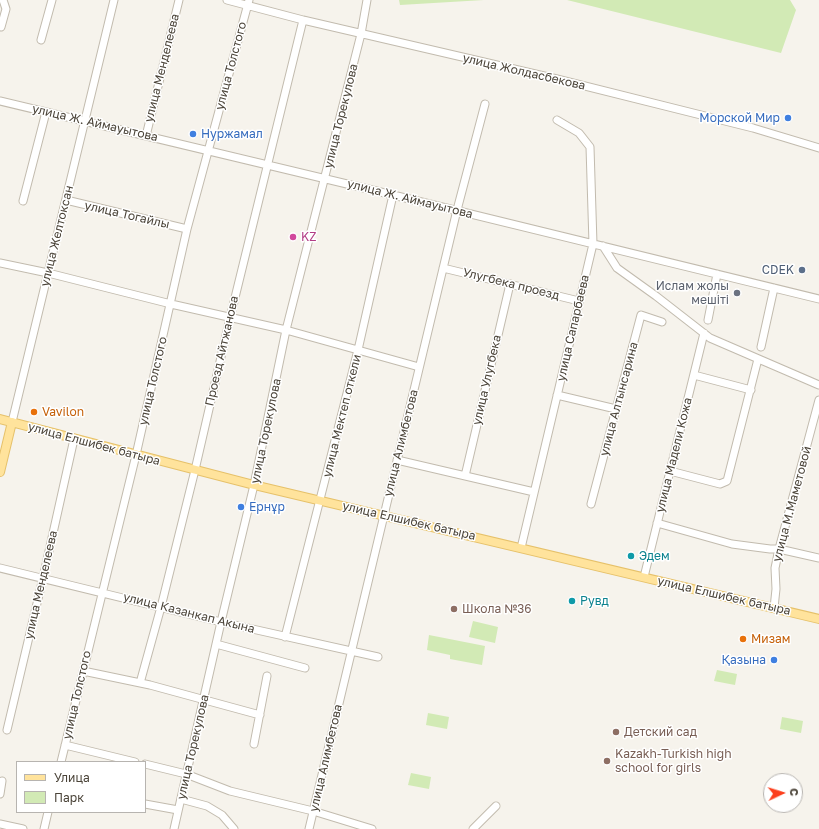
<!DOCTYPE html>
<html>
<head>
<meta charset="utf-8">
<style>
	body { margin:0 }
	#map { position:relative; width:819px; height:829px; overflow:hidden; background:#f6f3ec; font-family:"Golos Text",sans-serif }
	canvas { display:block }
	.legend { position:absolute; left:16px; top:761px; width:130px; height:52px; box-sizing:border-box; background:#fff; border:1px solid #b7b4b0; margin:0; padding:5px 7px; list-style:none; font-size:12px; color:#4b4439 }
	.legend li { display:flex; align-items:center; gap:8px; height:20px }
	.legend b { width:20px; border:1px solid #b7b4b0 }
	.north { position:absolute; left:763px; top:773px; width:40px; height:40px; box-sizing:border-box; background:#fff; border:1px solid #b7b4b0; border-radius:50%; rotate:86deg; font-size:11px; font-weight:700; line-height:16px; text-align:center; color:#4b4439 }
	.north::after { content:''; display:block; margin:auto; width:14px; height:18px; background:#fc3f1d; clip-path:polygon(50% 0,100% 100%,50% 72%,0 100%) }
</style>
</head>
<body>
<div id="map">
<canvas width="819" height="829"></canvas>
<ul class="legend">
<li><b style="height:5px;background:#ffe39c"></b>Улица</li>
<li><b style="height:11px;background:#d2eab5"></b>Парк</li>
</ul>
<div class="north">С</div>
</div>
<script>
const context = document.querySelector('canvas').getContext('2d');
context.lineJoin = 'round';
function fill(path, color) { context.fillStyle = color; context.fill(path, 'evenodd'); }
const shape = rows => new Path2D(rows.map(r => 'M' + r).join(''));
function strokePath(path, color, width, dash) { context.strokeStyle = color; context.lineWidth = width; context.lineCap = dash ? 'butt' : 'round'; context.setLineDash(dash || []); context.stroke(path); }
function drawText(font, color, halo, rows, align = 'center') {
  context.font = font + ' "Golos Text",sans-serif'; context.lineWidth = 3; context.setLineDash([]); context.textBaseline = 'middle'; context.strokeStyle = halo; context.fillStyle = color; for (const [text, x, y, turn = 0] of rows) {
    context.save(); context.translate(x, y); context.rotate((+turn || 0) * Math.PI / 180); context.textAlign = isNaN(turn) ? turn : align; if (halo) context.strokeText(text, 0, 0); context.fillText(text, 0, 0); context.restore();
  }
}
fill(shape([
	[399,0,484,0,400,5],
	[567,0,790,0,796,10,781,53],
	[473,621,498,627,495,643,469,637],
	[429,635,485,646,482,665,450,659,450,655,427,650],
	[717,670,737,674,735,685,714,681],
	[428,713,449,717,447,729,426,725],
	[782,717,803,721,801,733,780,729],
	[411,773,431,777,429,789,408,785]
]), '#d2eab5');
const minor = shape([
	[227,0,303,20,557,79,753,128,819,148],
	[1,27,6,9,3,0],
	[41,40,52,0],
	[0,101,393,195,819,299],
	[146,136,179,0],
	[66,200,187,229],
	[23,201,46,112],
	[603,246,617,268,656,296,710,338,819,385],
	[0,263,48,273,171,304,286,330,419,367],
	[443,268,579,301],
	[708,320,717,274],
	[761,347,774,288],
	[694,375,751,390],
	[557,395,616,409],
	[12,422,114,0],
	[397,460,534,492],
	[670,471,720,484,727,481,758,359],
	[465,476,510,284],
	[591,504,641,315,662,322],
	[657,523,732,544,770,549,779,549,819,558],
	[521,548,593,244,590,147,579,133,557,120],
	[0,568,221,622,378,657],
	[644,577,704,333],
	[774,608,776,589,775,568,779,549,819,400],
	[285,637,358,350,393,195],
	[216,644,305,668],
	[83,671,150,685,260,715],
	[140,683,161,607,195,470,230,318,303,20],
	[7,730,43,578,74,439],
	[254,744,267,676],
	[65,745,135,762],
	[61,762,136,455,187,229,249,0],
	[145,764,186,774,230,791,313,811,372,829],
	[0,794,2,781],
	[181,799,207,806,222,815,234,829],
	[145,804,178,810],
	[0,824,23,829],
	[44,829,48,812],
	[174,829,221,622,254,485,286,330,361,34,367,0],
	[309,829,457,210,485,104],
	[473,829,496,806]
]);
const major = shape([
	[0,419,254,485,819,619],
	[0,472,12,422]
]);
strokePath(minor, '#c2bbae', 9);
strokePath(major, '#e6c16a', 10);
strokePath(minor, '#fff', 7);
strokePath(major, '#ffe39c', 8);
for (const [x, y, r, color] of [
	[788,118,4,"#3f7fe0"],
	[193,134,4,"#3f7fe0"],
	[293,237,4,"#d1479c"],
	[802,270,4,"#5c6f8a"],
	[737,293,4,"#6b7280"],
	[34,412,4,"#e8710a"],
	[241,507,4,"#3f7fe0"],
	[631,556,4,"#0f9aa8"],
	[572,601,4,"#0f9aa8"],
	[454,609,4,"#8d6e63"],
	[743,639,4,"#e8710a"],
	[774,660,4,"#3f7fe0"],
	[616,732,4,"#8d6e63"],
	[607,761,4,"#8d6e63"]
]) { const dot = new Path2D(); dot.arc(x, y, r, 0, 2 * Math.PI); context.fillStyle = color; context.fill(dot); strokePath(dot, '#fff', 1.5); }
drawText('12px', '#4b4439', '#fff', [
	["улица Толстого",231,66,-75],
	["улица Менделеева",162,68,-76],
	["улица Жолдасбекова",524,72,13],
	["улица Торекулова",341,116,-76],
	["улица Ж. Аймауытова",95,123,13],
	["улица Ж. Аймауытова",410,199,14],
	["улица Тогайлы",127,215,13],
	["улица Желтоксан",57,236,-76],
	["Улугбека проезд",511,284,14],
	["улица Сапарбаева",573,328,-77],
	["Проезд Айтжанова",222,351,-77],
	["улица Улугбека",487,380,-77],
	["улица Толстого",153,381,-77],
	["улица Алтынсарина",619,399,-75],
	["улица Мектеп откели",342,416,-76],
	["улица Торекулова",266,431,-78],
	["улица Алимбетова",401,443,-76],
	["улица Елшибек батыра",94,444,15],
	["улица Мадели Кожа",674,455,-76],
	["улица М.Маметовой",792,504,-75],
	["улица Елшибек батыра",409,521,13],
	["улица Менделеева",41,585,-77],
	["улица Елшибек батыра",724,596,13],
	["улица Казанкап Акына",189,613,14],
	["улица Толстого",77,695,-77],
	["улица Торекулова",193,747,-77],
	["улица Алимбетова",326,758,-77]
]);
drawText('12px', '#366cbe', '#fff', [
	["Морской Мир",780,118],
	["Нуржамал",201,134,"left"],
	["Ернұр",249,507,"left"],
	["Қазына",766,660]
], 'right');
drawText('12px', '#b23c85', '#fff', [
	["KZ",301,237]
], 'left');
drawText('12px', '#4e5e75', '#fff', [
	["CDEK",794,270]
], 'right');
drawText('12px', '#5b616d', '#fff', [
	["Ислам жолы",729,286],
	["мешіті",729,300]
], 'right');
drawText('12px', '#c56008', '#fff', [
	["Vavilon",42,412],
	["Мизам",751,639]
], 'left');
drawText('12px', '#0d838f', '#fff', [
	["Эдем",639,556],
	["Рувд",580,601]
], 'left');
drawText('12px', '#785e54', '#fff', [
	["Школа №36",462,609],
	["Детский сад",624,732],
	["Kazakh-Turkish high",615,754],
	["school for girls",615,768]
], 'left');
</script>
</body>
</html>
